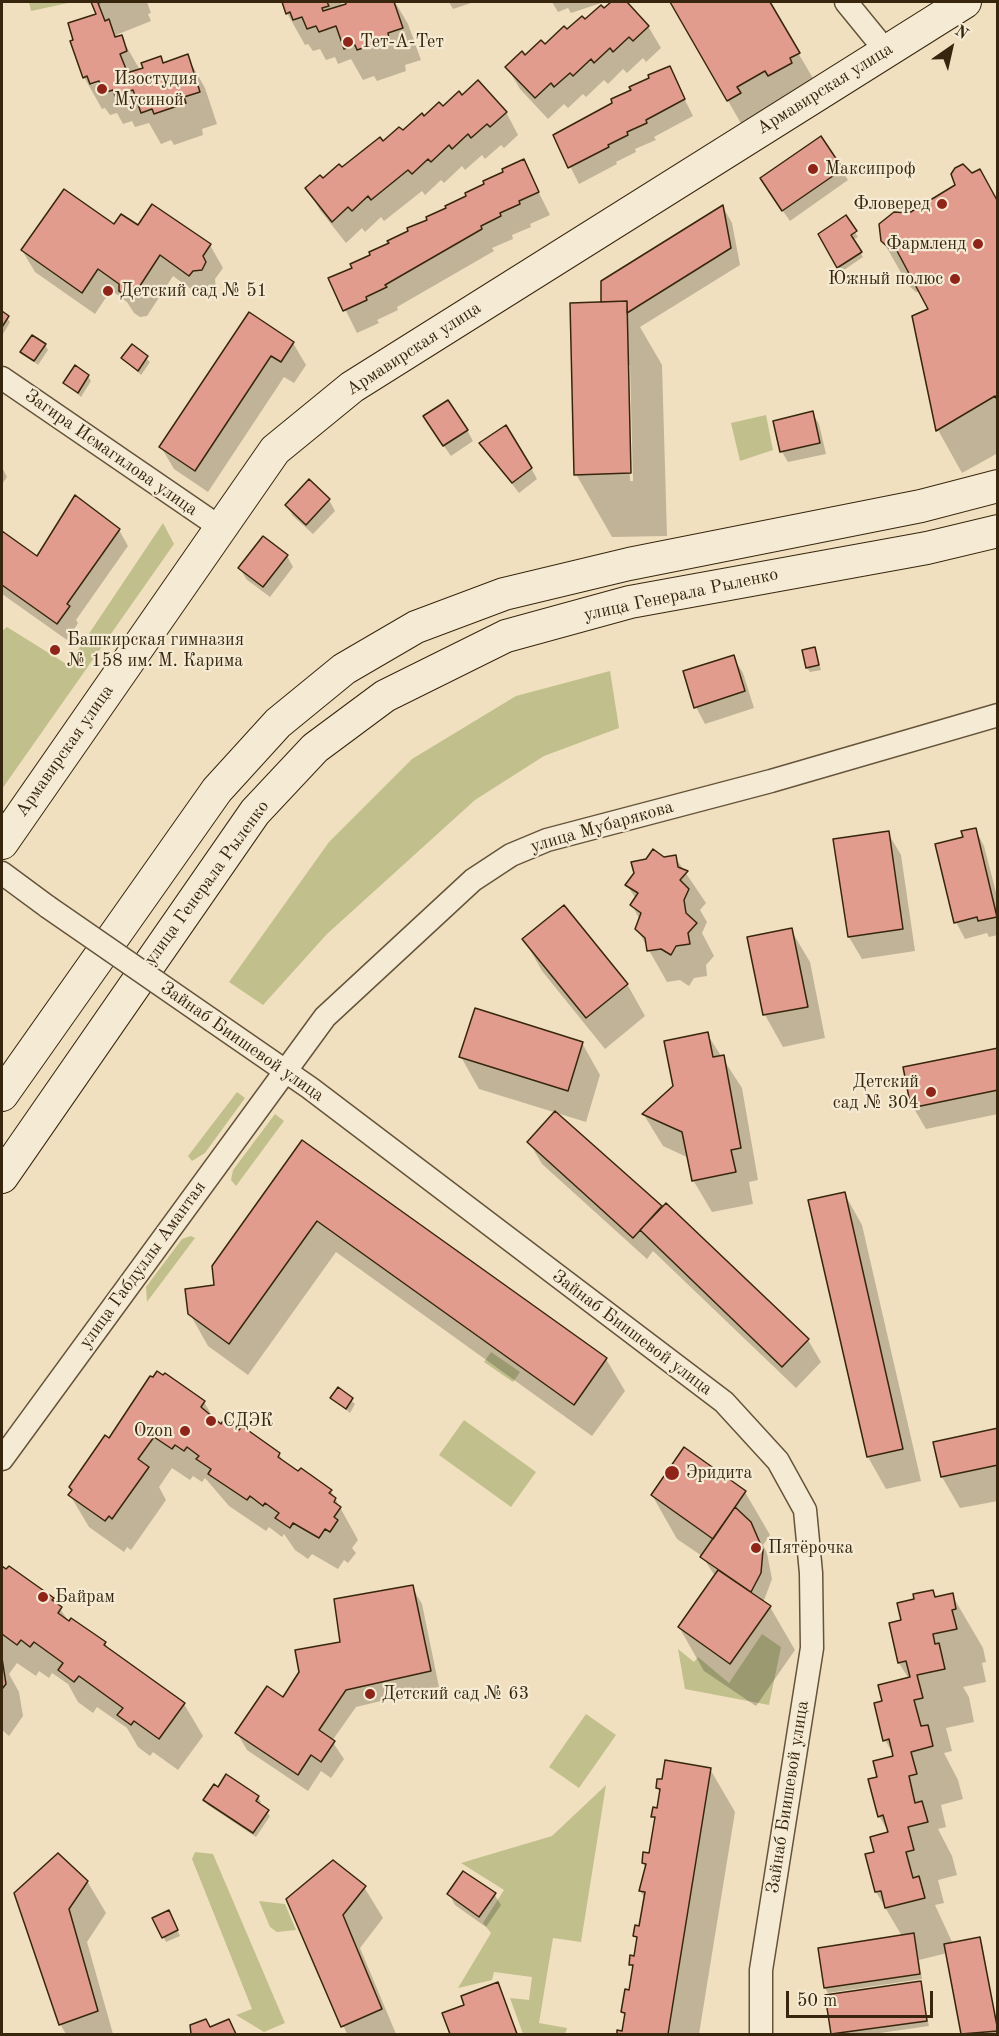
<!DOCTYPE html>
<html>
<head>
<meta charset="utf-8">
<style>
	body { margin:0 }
	#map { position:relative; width:999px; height:2036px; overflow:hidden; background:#f0e0bf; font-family:"Old Standard TT",serif }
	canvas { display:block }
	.frame { position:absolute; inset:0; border:3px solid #37260d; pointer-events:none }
	.north { position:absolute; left:921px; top:18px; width:60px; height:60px; -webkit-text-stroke:4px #f5ebd5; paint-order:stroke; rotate:34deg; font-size:16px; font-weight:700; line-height:24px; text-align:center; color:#37260d }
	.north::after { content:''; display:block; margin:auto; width:21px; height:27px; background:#37260d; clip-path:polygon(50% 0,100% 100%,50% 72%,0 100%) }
	.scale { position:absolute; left:786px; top:1991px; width:147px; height:27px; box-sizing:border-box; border:3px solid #37260d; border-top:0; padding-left:8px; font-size:18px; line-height:21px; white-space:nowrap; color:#37260d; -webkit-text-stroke:4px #f5ebd5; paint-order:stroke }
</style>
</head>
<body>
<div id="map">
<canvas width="999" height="2036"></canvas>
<div class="frame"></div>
<div class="north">N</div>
<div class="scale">50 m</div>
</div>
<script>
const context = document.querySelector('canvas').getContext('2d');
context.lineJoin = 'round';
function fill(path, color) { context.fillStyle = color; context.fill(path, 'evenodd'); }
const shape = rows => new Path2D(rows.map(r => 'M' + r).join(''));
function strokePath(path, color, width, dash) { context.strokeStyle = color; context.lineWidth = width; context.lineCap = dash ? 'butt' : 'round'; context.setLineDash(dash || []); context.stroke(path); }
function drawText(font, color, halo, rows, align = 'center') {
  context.font = font + ' "Old Standard TT",serif'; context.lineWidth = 4.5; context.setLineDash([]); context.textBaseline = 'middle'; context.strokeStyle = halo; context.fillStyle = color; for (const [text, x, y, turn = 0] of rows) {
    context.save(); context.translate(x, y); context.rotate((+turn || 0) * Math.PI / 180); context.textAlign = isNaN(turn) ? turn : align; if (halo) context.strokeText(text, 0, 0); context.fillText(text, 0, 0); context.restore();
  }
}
fill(shape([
	[29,2,73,2,31,11],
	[766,415,773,450,740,461,731,423],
	[163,523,174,544,2,789,2,631,7,627,68,665],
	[610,671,619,728,544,756,475,800,327,934,263,1005,229,982,329,842,412,759,516,696],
	[237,1092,245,1098,205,1153,192,1161,188,1156],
	[275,1114,284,1121,236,1186,231,1180,233,1170],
	[191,1236,195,1238,147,1302,146,1287,182,1239],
	[491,1352,520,1372,513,1382,484,1362],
	[464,1420,536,1472,511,1507,439,1455],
	[762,1634,781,1647,769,1705,685,1689,678,1649,694,1662,698,1657,729,1683],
	[586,1714,616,1735,579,1788,549,1767],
	[606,1785,581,1942,553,1938,539,2023,567,2028,565,2034,523,2034,510,1998,529,2000,532,1977,494,1972,492,1980,458,1988,491,1933,483,1923,504,1890,461,1863,552,1836],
	[195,1852,213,1854,285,2023,264,2032,236,2015,252,2009,192,1859],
	[259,1901,285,1904,296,1930,277,1932,270,1927]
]), '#c1c08c');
fill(shape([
	[91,2,147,2,151,13,148,14,151,21,116,35,118,38,121,37,140,70,187,56,205,88,217,124,202,129,203,135,174,145,171,140,161,144,149,123,135,127,132,121,123,124,117,113,110,115,105,108,102,109,84,77,98,15],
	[107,80,91,85,91,82],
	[284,2,340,2,343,6,348,5,347,2,395,2,408,24,421,60,405,65,406,71,377,81,374,76,363,80,351,59,338,64,335,57,326,60,320,49,313,51,308,44,305,45,287,13],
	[449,2,474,2,453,9],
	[552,2,600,2,601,3,571,13,568,8,558,12],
	[614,2,625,2,648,26,661,48,646,62,643,58,627,73,623,69,608,84,604,80,586,97,583,94,568,108,564,104,548,119,520,89,507,67,604,10],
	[671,2,768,2,817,85,746,132],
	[669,68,693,116,654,137,656,140,635,149,636,152,616,162,617,164,579,184,555,136,614,103],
	[462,97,506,112,518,135,504,148,501,145,485,159,482,155,465,170,462,166,444,183,441,180,425,195,422,191,384,221,381,217,365,232,362,228,346,243,320,210,307,188,342,170,362,151,365,154],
	[820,138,848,180,790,221,768,190],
	[523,161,550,215,530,224,531,227,512,235,513,239,492,248,494,251,397,307,398,310,377,320,379,323,357,333,330,279,353,268],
	[998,202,998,453,962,473,938,430,914,317,930,309,921,292,916,292,908,285,883,241,909,214],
	[723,207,732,223,740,265,640,327,662,365,667,536,612,537,576,474,604,303],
	[627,365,630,365,633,481,630,481],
	[846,218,858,237,852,240,863,257,841,272,820,234],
	[115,226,210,245,223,268,215,279,216,289,214,292,206,292,202,297,173,276,147,316,140,317,134,313,127,302,111,290,95,314,35,272,22,250],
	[2,313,10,322,2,336],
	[249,314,293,343,306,365,294,383,284,377,208,492,174,469,161,447],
	[45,345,48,350,38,365,22,352],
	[132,346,150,362,141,375,123,358],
	[88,376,91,381,81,397,65,383],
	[812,413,819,424,826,454,788,462,782,452,775,422],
	[431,428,467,430,473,441,451,456],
	[481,444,531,468,537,479,519,493],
	[2,467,7,477,2,484],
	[329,500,335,511,313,534,293,516,287,505],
	[119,530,128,546,76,620,78,623,67,640,2,594,2,533,37,558],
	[287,556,293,567,270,597,246,579,240,568],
	[815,649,821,670,810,672,807,668],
	[733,657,743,673,754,708,705,724,696,707],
	[975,829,984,846,998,900,998,935,989,937,987,933,965,939,956,922,965,838],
	[888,833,901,855,915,951,862,959,849,937,835,841],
	[675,857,706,903,700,910,707,922,702,933,714,956,706,965,707,976,694,978,689,986,680,980,667,982,637,929,640,920,632,905,636,899,627,885,664,859],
	[791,930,810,962,825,1038,783,1047,765,1015,749,938],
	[524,939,627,984,645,1016,605,1049,542,971],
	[707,1034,742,1088,758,1180,749,1182,753,1204,712,1212,693,1180,689,1158,663,1146,644,1115,674,1086],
	[582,1043,600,1075,586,1122,479,1089,461,1057],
	[998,1049,998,1114,926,1129,913,1107],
	[555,1113,662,1208,666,1205,808,1340,821,1362,796,1388,653,1251,647,1259,542,1164,529,1142],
	[303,1142,606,1359,625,1391,592,1436,336,1252,248,1375,208,1346,190,1314,216,1286],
	[844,1193,862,1225,921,1481,886,1489,868,1457],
	[165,1375,204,1402,215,1421,279,1454,284,1463,331,1491,358,1540,352,1548,356,1553,348,1563,344,1560,338,1569,312,1554,308,1559,295,1550,284,1534,282,1537,269,1527,266,1531,229,1506,205,1478,202,1482,193,1476,190,1480,172,1468,159,1487,166,1500,131,1550,127,1547,124,1552,89,1527,70,1495,109,1440],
	[338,1389,355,1404,350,1413,332,1398],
	[998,1430,998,1501,960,1508,942,1477],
	[745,1492,770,1535,763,1545,767,1553,772,1579,763,1603,770,1607,795,1650,756,1706,704,1671,679,1627,715,1576,702,1556,677,1539,652,1495],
	[2,1568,53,1599,70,1623,105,1643,109,1650,184,1704,203,1736,178,1770,153,1752,150,1756,138,1747,127,1728,97,1707,93,1713,78,1702,68,1684,52,1673,49,1678,39,1671,36,1676,17,1663,9,1674,19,1692,23,1716,9,1736,2,1730],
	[412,1587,422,1604,439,1687,356,1707,332,1741,344,1759,331,1778,321,1771,308,1791,247,1750,237,1733,284,1699,341,1643],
	[933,1591,936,1598,952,1595,983,1648,986,1662,982,1663,986,1682,963,1687,969,1697,974,1722,946,1728,952,1751,944,1753,958,1780,963,1799,941,1805,946,1827,938,1829,952,1856,957,1875,938,1880,944,1903,935,1905,953,1944,979,1939,982,1944,998,2034,963,2034,947,1953,919,1960,922,1979,828,1993,825,1988,820,1949,902,1936,876,1892,867,1856,876,1854,889,1833,879,1816,878,1778,895,1757,885,1740,884,1702,909,1679,899,1663,902,1621,916,1600],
	[710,1769,735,1812,699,2034,618,2034,619,2032,623,2033,626,2018,622,2012,630,1991,634,1970,630,1964,635,1957,638,1941,635,1936,640,1927,645,1898,640,1891,646,1868,643,1863,651,1855,656,1823,653,1816,658,1809,661,1794,657,1788],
	[258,1797,261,1802,259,1805,270,1816,256,1837,208,1805,205,1800],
	[87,1881,106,1913,87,1942,113,2034,66,2034,60,2024,16,1893],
	[364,1887,383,1918,360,1948,396,2034,347,2034,288,1900],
	[449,1894,494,1894,501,1905,486,1927,455,1905],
	[171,1917,180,1936,166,1942,154,1919],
	[920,1982,929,2026,873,2034,832,2034,826,1996],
	[497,1984,518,2034,452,2034,444,2014,466,2005],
	[192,2025,235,2032,236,2034,194,2034]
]), '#0003');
const building = shape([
	[91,2,102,2,98,3,105,21,109,19,115,37,122,35,127,51,120,54,126,69,119,72,120,75,143,68,141,63,161,56,163,63,188,54,200,92,184,97,186,103,154,114,152,109,141,113,133,90,115,96,113,90,103,93,99,81,90,84,87,76,83,78,70,41,73,40,68,23,96,14,91,2],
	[282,2,327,2,329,6,322,8,323,11,346,4,345,2,394,2,403,28,388,33,389,39,357,50,355,45,344,49,336,26,319,32,316,26,307,29,302,17,293,20,290,12,286,14,282,2],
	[611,2,627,2,649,26,633,41,629,37,613,52,610,48,594,63,591,59,573,76,570,73,554,87,551,83,535,98,505,67,522,51,525,55,541,40,545,44,564,26,567,29,582,16,585,19,601,5,604,8,611,2],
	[670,2,770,2,800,53,790,58,792,63,768,76,765,71,737,87,741,93,727,101,670,2],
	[670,66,685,99,646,120,647,123,627,132,628,135,608,145,609,147,568,168,553,135,612,103,611,99,631,90,629,87,649,78,648,75,670,66],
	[478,80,507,112,490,127,487,124,471,138,468,134,452,149,449,145,431,162,428,159,412,174,408,170,371,200,368,196,352,211,348,207,332,222,305,188,320,175,323,178,339,164,342,167,380,137,383,141,399,127,403,130,422,113,424,116,439,102,443,106,459,91,462,95,478,80],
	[821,136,843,169,782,211,760,178,821,136],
	[524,159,539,192,519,201,520,204,500,213,501,216,481,226,482,229,385,285,387,287,366,297,367,300,343,311,328,278,352,268,350,264,370,255,369,252,389,243,387,241,408,231,407,228,427,220,426,217,446,208,445,206,466,196,465,193,484,184,483,181,503,172,502,169,524,159],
	[963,164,972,173,980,169,998,202,998,401,995,396,936,431,912,316,928,309,896,249,890,249,881,241,879,224,894,212,909,213,955,185,951,174,955,168,963,164],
	[64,189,114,224,121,214,138,225,152,204,211,244,203,256,206,262,202,270,193,271,189,276,160,255,134,295,126,295,119,291,119,284,98,269,82,293,21,250,64,189],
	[723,205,731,248,627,313,627,301,601,302,601,281,723,205],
	[846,215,857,231,851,235,862,252,837,268,818,234,846,215],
	[627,301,631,473,574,475,570,303,627,301],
	[2,311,9,316,2,327,2,311],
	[249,312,294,342,281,362,271,356,195,471,159,447,249,312],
	[32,335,46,344,34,361,20,352,32,335],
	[132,344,148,356,138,371,121,358,132,344],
	[75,365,89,375,78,393,63,383,75,365],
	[448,400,468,430,443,446,423,416,448,400],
	[813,411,820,443,780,452,773,421,813,411],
	[506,425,532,468,512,483,479,443,506,425],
	[309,479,330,499,306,525,285,505,309,479],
	[75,495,120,529,67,604,70,606,57,624,2,585,2,531,37,556,75,495],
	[263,536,288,555,263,587,238,568,263,536],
	[815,647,819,665,806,668,802,650,815,647],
	[734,655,745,691,694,708,683,671,734,655],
	[976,828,997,917,978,921,977,917,954,923,935,844,963,837,961,831,976,828],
	[889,831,903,929,848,937,833,839,889,831],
	[653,849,664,857,676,855,678,867,688,871,680,880,689,889,684,900,686,913,697,923,688,933,690,944,676,946,671,955,661,949,647,951,645,938,635,929,641,913,630,905,638,893,625,885,634,873,631,862,646,859,653,849],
	[564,905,628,984,586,1018,522,939,564,905],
	[792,928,808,1007,763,1015,747,937,792,928],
	[475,1008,583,1042,568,1091,459,1057,475,1008],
	[708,1032,713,1057,724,1055,741,1148,731,1150,736,1172,692,1181,682,1132,642,1114,673,1086,664,1041,708,1032],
	[998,1048,998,1090,911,1108,903,1067,998,1048],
	[555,1111,662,1206,633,1238,527,1142,555,1111],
	[302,1140,607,1358,574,1405,317,1221,229,1344,188,1314,185,1289,214,1285,212,1266,302,1140],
	[845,1192,903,1449,867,1457,808,1200,845,1192],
	[666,1203,809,1339,782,1367,640,1230,666,1203],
	[157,1371,163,1375,165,1373,205,1401,201,1407,221,1424,224,1419,239,1430,242,1426,280,1453,278,1457,298,1471,301,1468,332,1490,329,1493,336,1498,334,1502,341,1507,334,1517,338,1520,330,1532,325,1529,319,1538,293,1523,290,1528,275,1518,279,1513,265,1503,263,1506,250,1496,247,1500,208,1474,211,1469,196,1459,199,1456,187,1447,184,1451,175,1445,172,1449,154,1437,138,1459,149,1467,112,1519,109,1516,105,1521,68,1495,72,1490,69,1487,105,1435,109,1438,150,1376,153,1377,157,1371],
	[338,1387,353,1398,346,1409,330,1398,338,1387],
	[998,1428,998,1465,941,1477,933,1442,998,1428],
	[684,1447,746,1491,713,1539,651,1495,684,1447],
	[735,1507,751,1522,763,1550,761,1573,751,1592,700,1557,735,1507],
	[2,1566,6,1569,9,1566,54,1598,52,1600,62,1607,58,1613,69,1621,71,1618,106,1642,104,1645,185,1703,159,1739,134,1721,131,1725,117,1715,123,1708,79,1676,74,1682,58,1670,63,1663,34,1642,30,1647,21,1640,17,1645,2,1634,2,1566],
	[718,1570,771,1606,730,1664,678,1627,718,1570],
	[413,1585,431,1671,346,1690,319,1730,335,1741,321,1762,311,1755,298,1775,235,1733,267,1686,283,1697,299,1672,295,1650,340,1642,334,1599,413,1585],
	[933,1590,935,1597,953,1593,956,1609,952,1610,957,1629,933,1634,935,1644,939,1643,945,1669,917,1675,923,1698,914,1700,921,1726,928,1725,933,1746,911,1752,917,1774,909,1776,915,1803,922,1801,928,1822,908,1827,914,1850,906,1852,913,1878,919,1876,925,1898,885,1908,881,1891,875,1892,865,1854,874,1852,870,1837,888,1832,883,1815,878,1817,868,1779,877,1777,873,1761,893,1756,889,1739,883,1741,874,1703,882,1701,878,1685,910,1677,906,1661,898,1663,889,1623,901,1620,897,1603,914,1599,913,1594,933,1590],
	[2,1658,6,1684,2,1689,2,1658],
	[665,1760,711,1768,668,2034,617,2034,617,2030,622,2031,625,2013,621,2012,625,1989,629,1990,633,1965,629,1965,630,1955,634,1956,637,1937,633,1936,635,1925,639,1926,645,1892,639,1891,646,1864,642,1863,643,1852,649,1853,655,1817,651,1817,653,1807,657,1808,660,1789,656,1788,657,1779,662,1779,665,1760],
	[226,1774,259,1796,256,1801,269,1810,253,1833,203,1800,214,1784,218,1787,226,1774],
	[58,1853,88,1881,69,1909,98,2011,59,2025,14,1893,58,1853],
	[333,1860,366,1886,343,1915,382,2009,341,2027,286,1899,333,1860],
	[463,1871,496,1893,479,1917,447,1894,463,1871],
	[169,1910,178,1930,162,1938,152,1918,169,1910],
	[914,1933,920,1974,824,1988,818,1948,914,1933],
	[980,1937,998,2031,961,2034,944,1944,980,1937],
	[921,1981,927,2021,831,2034,825,1995,921,1981],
	[498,1982,517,2034,450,2034,442,2013,464,2005,461,1996,498,1982],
	[206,2019,210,2027,229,2019,236,2034,191,2034,190,2025,206,2019]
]);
fill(building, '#e19c8d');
strokePath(building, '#37260d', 1.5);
const street = shape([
	[846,2,886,51],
	[2,378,221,528],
	[2,873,48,907],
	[213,1021,310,1088,724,1402,778,1461,805,1510,811,1573,812,1648,761,1970,761,2034],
	[2,1459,325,1017,473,880,511,855,547,840,771,781,998,715]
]);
const secondary = shape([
	[2,843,275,450,352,387,965,2],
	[2,1095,217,790,278,723,344,669,416,627,504,594,629,564,921,506,998,486],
	[2,1177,255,812,315,748,385,696,506,636,630,602,927,548,998,531]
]);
strokePath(street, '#65543a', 25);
strokePath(secondary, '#37260d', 34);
strokePath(street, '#f5ebd5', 22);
strokePath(secondary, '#f5ebd5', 32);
const streetBridge = shape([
	[48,907,213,1021]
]);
strokePath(streetBridge, '#65543a', 25, []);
strokePath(streetBridge, '#f5ebd5', 22);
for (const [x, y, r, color] of [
	[348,42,6,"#8f2418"],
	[102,89,6,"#8f2418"],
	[813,169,6,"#8f2418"],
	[942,204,6,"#8f2418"],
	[978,244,6,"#8f2418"],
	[955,279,6,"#8f2418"],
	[108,291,6,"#8f2418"],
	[55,650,6,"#8f2418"],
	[931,1092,6,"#8f2418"],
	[211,1421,6,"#8f2418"],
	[185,1431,6,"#8f2418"],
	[672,1473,8,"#8f2418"],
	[756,1548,6,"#8f2418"],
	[43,1597,6,"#8f2418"],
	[370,1694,6,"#8f2418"]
]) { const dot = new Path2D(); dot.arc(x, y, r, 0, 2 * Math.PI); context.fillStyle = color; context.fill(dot); strokePath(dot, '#f5ebd5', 2); }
drawText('18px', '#37260d', '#f5ebd5', [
	["Тет-А-Тет",360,42],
	["Изостудия",114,79],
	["Мусиной",114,100],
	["Максипроф",825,169],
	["Фловеред",930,204,"right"],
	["Фармленд",966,244,"right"],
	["Южный полюс",943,279,"right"],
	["Детский сад № 51",120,291],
	["Башкирская гимназия",67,640],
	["№ 158 им. М. Карима",67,661],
	["Детский",919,1082,"right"],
	["сад № 304",919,1103,"right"],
	["СДЭК",223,1421],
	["Ozon",173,1431,"right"],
	["Эридита",686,1473],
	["Пятёрочка",768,1548],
	["Байрам",55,1597],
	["Детский сад № 63",382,1694]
], 'left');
drawText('18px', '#37260d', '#f5ebd5', [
	["Армавирская улица",825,89,-32],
	["Армавирская улица",414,349,-33],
	["Загира Исмагилова улица",111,453,35],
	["улица Генерала Рыленко",681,595,-12],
	["Армавирская улица",65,751,-55],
	["улица Мубарякова",602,827,-16],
	["улица Генерала Рыленко",207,883,-54],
	["Зайнаб Биишевой улица",242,1042,35],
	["улица Габдуллы Амантая",143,1265,-54],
	["Зайнаб Биишевой улица",632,1333,37],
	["Зайнаб Биишевой улица",788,1797,-81]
]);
</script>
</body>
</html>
